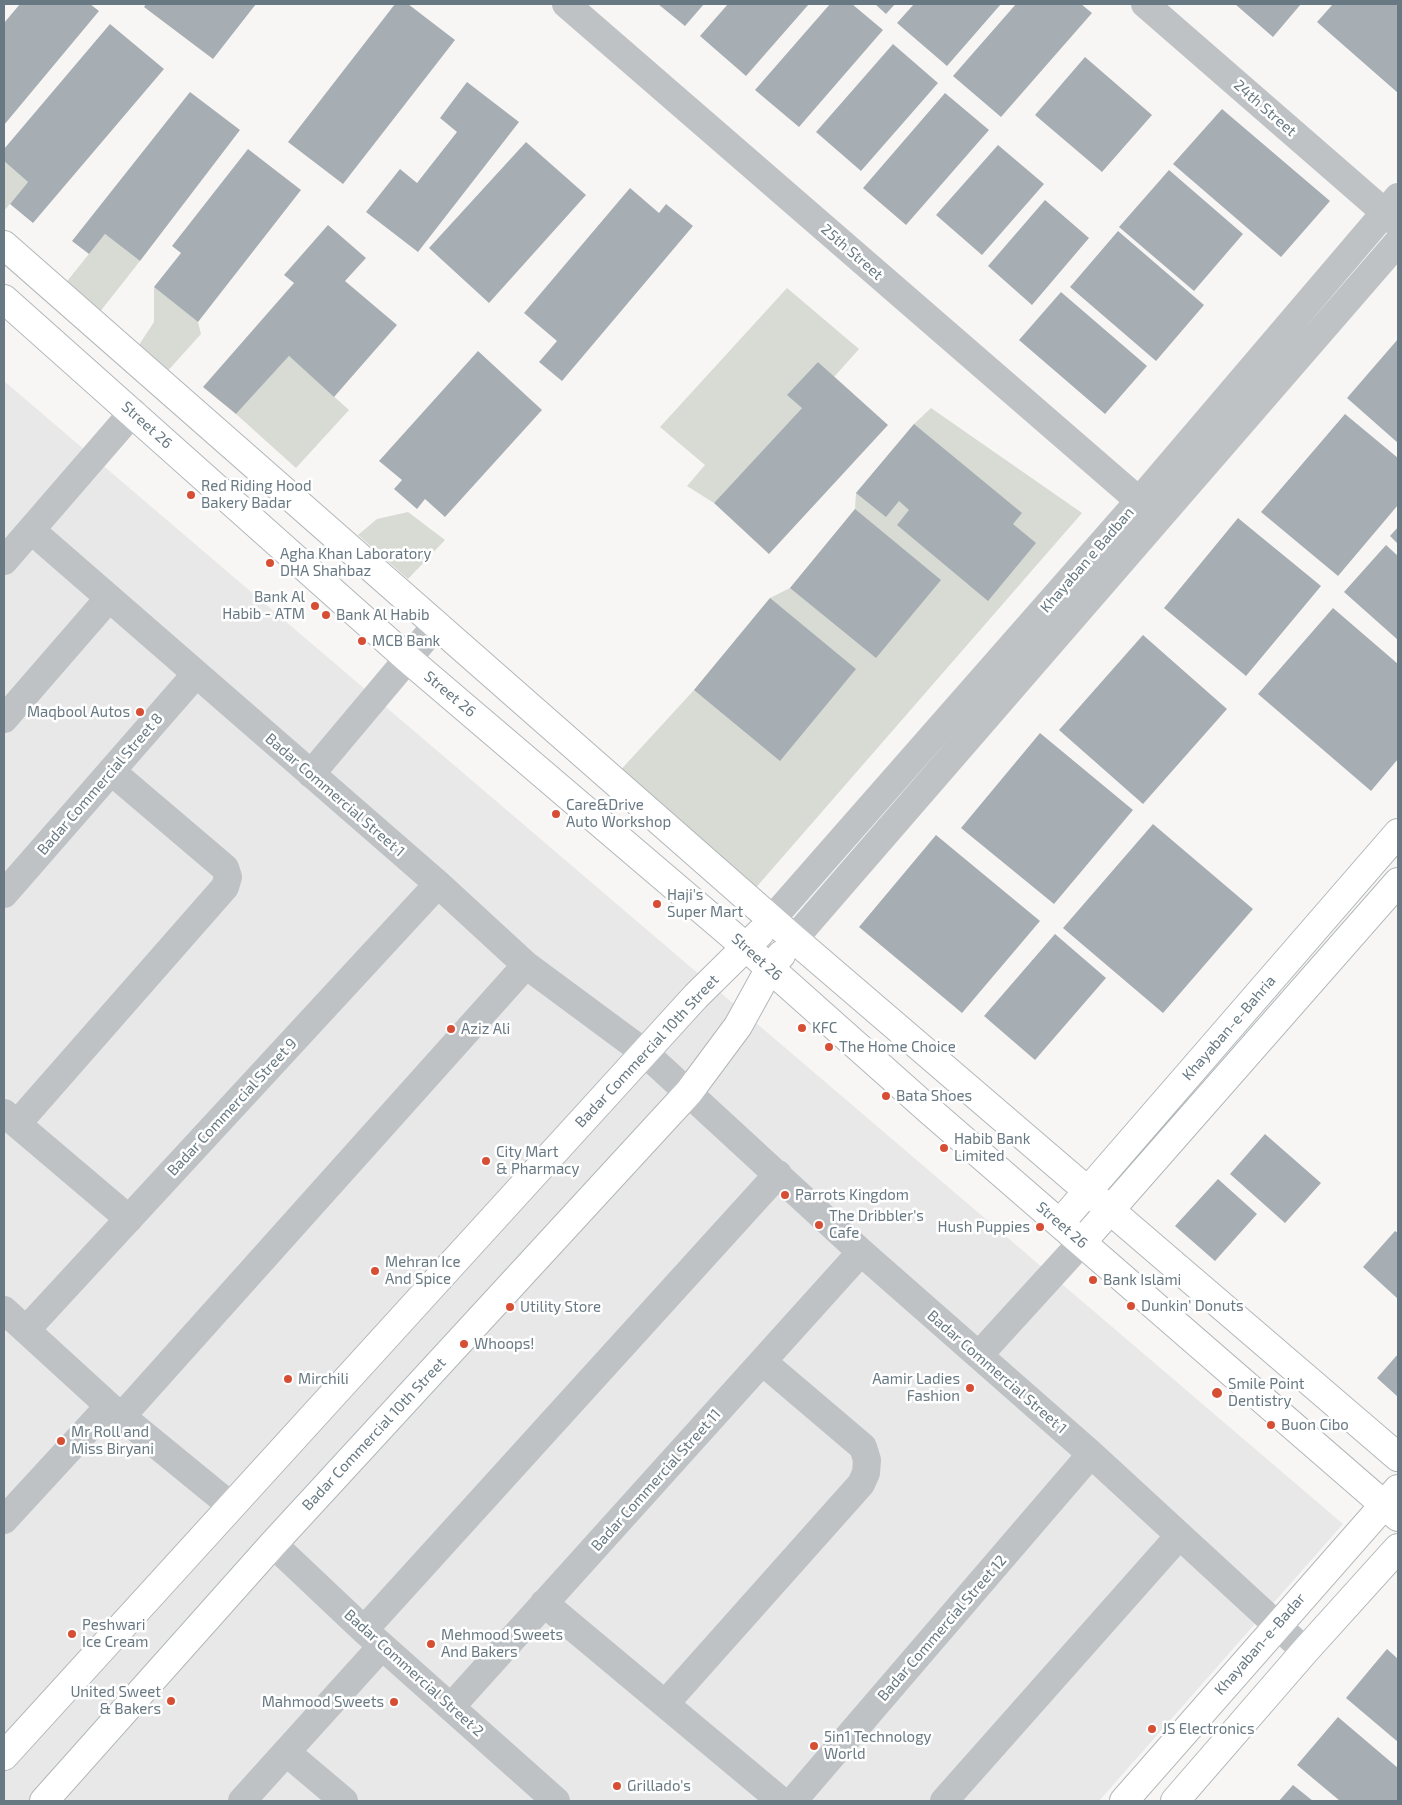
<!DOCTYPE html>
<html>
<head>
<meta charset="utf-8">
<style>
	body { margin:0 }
	#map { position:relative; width:1402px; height:1805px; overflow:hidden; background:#f7f6f4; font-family:"Exo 2",sans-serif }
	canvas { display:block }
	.frame { position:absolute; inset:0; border:5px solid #687983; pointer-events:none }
</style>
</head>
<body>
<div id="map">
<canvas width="1402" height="1805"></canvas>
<div class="frame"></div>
</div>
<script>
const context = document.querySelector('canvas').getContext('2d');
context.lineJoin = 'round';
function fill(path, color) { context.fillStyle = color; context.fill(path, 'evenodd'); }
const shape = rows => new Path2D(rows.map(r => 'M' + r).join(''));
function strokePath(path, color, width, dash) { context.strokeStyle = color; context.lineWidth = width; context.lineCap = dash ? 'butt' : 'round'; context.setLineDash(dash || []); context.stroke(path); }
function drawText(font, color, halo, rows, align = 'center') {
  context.font = font + ' "Exo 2",sans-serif'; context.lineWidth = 5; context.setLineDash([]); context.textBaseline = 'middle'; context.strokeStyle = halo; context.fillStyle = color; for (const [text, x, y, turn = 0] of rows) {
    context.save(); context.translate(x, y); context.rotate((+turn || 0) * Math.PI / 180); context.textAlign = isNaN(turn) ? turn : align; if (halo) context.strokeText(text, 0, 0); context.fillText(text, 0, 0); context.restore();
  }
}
fill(shape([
	[4,381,1343,1524,1099,1801,4,1801]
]), '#e7e8e7');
fill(shape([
	[4,161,28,182,4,211],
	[105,234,140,261,99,313,64,285],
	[154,287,198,322,201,334,164,375,135,351,154,322],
	[787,288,859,349,834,377,818,362,802,408,714,503,687,486,705,465,660,427],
	[289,356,349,410,296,468,236,414],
	[931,408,1082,513,753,891,616,775,694,690,770,598,790,588,855,509,856,493,914,424],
	[408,512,445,540,408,579,358,535,377,519]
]), '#d7dbd3');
fill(shape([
	[20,4,90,4,99,11,4,125,4,23],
	[146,4,256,4,213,59,144,7],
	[395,4,408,4,455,40,343,184,288,142],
	[658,4,704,4,685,26],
	[728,4,809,4,746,76,700,36],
	[830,4,852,4,883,30,799,127,755,90],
	[875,4,895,4,886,14],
	[914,4,1001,4,947,66,897,23],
	[1016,4,1081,4,1092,13,1001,117,953,76],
	[1235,4,1301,4,1273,37],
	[1333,4,1398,4,1398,93,1317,22],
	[110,24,164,69,33,223,10,204,28,182,4,161,4,149],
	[893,44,938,83,861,171,816,132],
	[1085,57,1152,115,1102,172,1035,115],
	[467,82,519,122,418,252,366,212,400,169,417,183,457,132,440,118],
	[190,92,240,130,140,261,105,234,89,254,72,241],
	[945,93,989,130,906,225,863,188],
	[1222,109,1330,201,1281,257,1173,164],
	[526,142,586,195,489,303,429,248],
	[998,145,1044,184,982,255,936,215],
	[248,149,301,190,198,322,154,287,181,253,172,246],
	[1169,170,1243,234,1194,291,1119,227],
	[630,188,659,213,666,204,693,226,562,381,539,362,557,341,524,313],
	[1045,200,1089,238,1032,305,988,266],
	[328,225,366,258,345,281,397,325,334,397,289,356,236,414,203,387,294,283,284,275],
	[1118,231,1204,305,1156,361,1070,287],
	[1061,292,1147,366,1105,414,1019,340],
	[1398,339,1398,443,1347,398],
	[478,351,542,410,445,517,425,499,417,509,394,489,402,480,379,461],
	[818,362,888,425,769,554,714,503,802,408,787,395],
	[1345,414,1398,458,1398,505,1338,576,1261,512],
	[914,424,1022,513,1013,524,1036,543,988,601,897,525,909,510,899,501,886,517,856,493],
	[855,509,941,580,876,658,790,588],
	[1238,518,1321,586,1246,676,1164,608],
	[1398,527,1398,544,1390,536],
	[1386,545,1398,556,1398,640,1344,592],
	[770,598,856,669,780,761,694,690],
	[1333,608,1398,664,1398,759,1371,791,1258,694],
	[1143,635,1227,709,1143,804,1059,730],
	[1040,733,1133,810,1054,904,961,828],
	[1153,824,1253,909,1163,1013,1063,928],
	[936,835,1040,921,962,1013,859,927],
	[1055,934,1106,978,1035,1060,984,1016],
	[1265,1134,1321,1183,1285,1223,1230,1174],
	[1218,1179,1257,1214,1215,1261,1175,1226],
	[1395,1231,1398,1233,1398,1299,1363,1267],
	[1398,1354,1398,1397,1377,1378],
	[1387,1649,1398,1659,1398,1742,1346,1698],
	[1338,1717,1398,1768,1398,1801,1340,1801,1297,1765],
	[1293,1785,1313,1801,1279,1801]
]), '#a6aeb3');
const major = shape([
	[4,245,794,939,1398,1457],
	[4,299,408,659,747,948,929,1110,1398,1517],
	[1060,1223,1398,833],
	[1082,1242,1398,882],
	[4,1756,696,996,760,933],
	[44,1801,273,1544,689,1092,738,1026,770,968,781,955],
	[1124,1801,1398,1489],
	[1175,1801,1305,1651,1398,1548]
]);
strokePath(major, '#b2b7ba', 30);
strokePath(shape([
	[566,4,1152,512],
	[1145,4,1398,224],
	[31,530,438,884,526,965,645,1053,861,1252,1091,1454,1305,1651],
	[4,561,133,412],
	[4,719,109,598],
	[311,774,437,624],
	[4,894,196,674],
	[772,919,1139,501,1398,197],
	[794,939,1398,242],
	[4,1113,129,1219],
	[17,1124,225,887,228,877,225,868,111,771],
	[4,1310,109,1406,230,1505],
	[26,1330,438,884],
	[979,1355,1082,1242],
	[122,1416,526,965],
	[4,1520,109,1406],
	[273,1544,364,1630,556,1801],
	[544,1603,781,1801],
	[364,1630,778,1174],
	[665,1704,861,1484,866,1473,867,1460,863,1447,763,1362],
	[451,1707,861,1252],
	[286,1752,344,1801],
	[242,1801,382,1646],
	[793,1801,1091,1454],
	[944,1801,1179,1536]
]), '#bec2c5', 28);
strokePath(major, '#fff', 28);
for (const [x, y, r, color] of [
	[191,495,5,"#d64e34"],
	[270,563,5,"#d64e34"],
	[315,606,5,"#d64e34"],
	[326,615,5,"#d64e34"],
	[362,641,5,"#d64e34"],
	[140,712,5,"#d64e34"],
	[556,814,5,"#d64e34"],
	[657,904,5,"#d64e34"],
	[802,1028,5,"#d64e34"],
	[451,1029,5,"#d64e34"],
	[829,1047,5,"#d64e34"],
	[886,1096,5,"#d64e34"],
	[944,1148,5,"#d64e34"],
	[486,1161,5,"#d64e34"],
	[785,1195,5,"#d64e34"],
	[819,1225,5,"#d64e34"],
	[1040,1227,5,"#d64e34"],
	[375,1271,5,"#d64e34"],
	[1093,1280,5,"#d64e34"],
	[1131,1306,5,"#d64e34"],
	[510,1307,5,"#d64e34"],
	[464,1344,5,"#d64e34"],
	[288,1379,5,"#d64e34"],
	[970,1388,5,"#d64e34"],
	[1217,1393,6,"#d64e34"],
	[1271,1425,5,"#d64e34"],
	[61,1441,5,"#d64e34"],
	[72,1634,5,"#d64e34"],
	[431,1644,5,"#d64e34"],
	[171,1701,5,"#d64e34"],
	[394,1702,5,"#d64e34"],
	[1152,1729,5,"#d64e34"],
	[814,1746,5,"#d64e34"],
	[617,1786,5,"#d64e34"]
]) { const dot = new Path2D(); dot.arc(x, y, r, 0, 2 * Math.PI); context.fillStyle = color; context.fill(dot); strokePath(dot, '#fff', 2); }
drawText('15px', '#687983', '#fff', [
	["24th Street",1265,108,41],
	["25th Street",852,252,41],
	["Street 26",147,425,42],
	["Khayaban e Badban",1087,560,-49],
	["Street 26",450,694,40],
	["Badar Commercial Street 8",100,784,-49],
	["Badar Commercial Street 1",335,795,41],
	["Street 26",757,957,42],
	["Khayaban-e-Bahria",1229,1028,-49],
	["Badar Commercial 10th Street",647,1051,-47],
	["Badar Commercial Street 9",232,1107,-47],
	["Street 26",1062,1225,41],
	["Badar Commercial Street 1",997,1372,41],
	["Badar Commercial 10th Street",374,1434,-47],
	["Badar Commercial Street 11",656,1480,-48],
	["Badar Commercial Street 12",942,1628,-49],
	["Khayaban-e-Badar",1260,1644,-49],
	["Badar Commercial Street 2",414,1673,42]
]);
drawText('15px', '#687983', '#fff', [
	["Red Riding Hood",201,486],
	["Bakery Badar",201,503],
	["Agha Khan Laboratory",280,554],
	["DHA Shahbaz",280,571],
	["Bank Al",305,597,"right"],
	["Habib - ATM",305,614,"right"],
	["Bank Al Habib",336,615],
	["MCB Bank",372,641],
	["Maqbool Autos",130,712,"right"],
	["Care&Drive",566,805],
	["Auto Workshop",566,822],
	["Haji's",667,895],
	["Super Mart",667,912],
	["KFC",812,1028],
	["Aziz Ali",461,1029],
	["The Home Choice",839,1047],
	["Bata Shoes",896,1096],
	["Habib Bank",954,1139],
	["Limited",954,1156],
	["City Mart",496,1152],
	["& Pharmacy",496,1169],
	["Parrots Kingdom",795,1195],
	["The Dribbler's",829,1216],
	["Cafe",829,1233],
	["Hush Puppies",1030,1227,"right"],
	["Mehran Ice",385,1262],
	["And Spice",385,1279],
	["Bank Islami",1103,1280],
	["Dunkin' Donuts",1141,1306],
	["Utility Store",520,1307],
	["Whoops!",474,1344],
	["Mirchili",298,1379],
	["Aamir Ladies",960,1379,"right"],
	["Fashion",960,1396,"right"],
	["Smile Point",1228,1384],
	["Dentistry",1228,1401],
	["Buon Cibo",1281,1425],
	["Mr Roll and",71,1432],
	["Miss Biryani",71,1449],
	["Peshwari",82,1625],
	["Ice Cream",82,1642],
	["Mehmood Sweets",441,1635],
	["And Bakers",441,1652],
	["United Sweet",161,1692,"right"],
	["& Bakers",161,1709,"right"],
	["Mahmood Sweets",384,1702,"right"],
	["JS Electronics",1162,1729],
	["5in1 Technology",824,1737],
	["World",824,1754],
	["Grillado's",627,1786]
], 'left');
</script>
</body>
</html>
